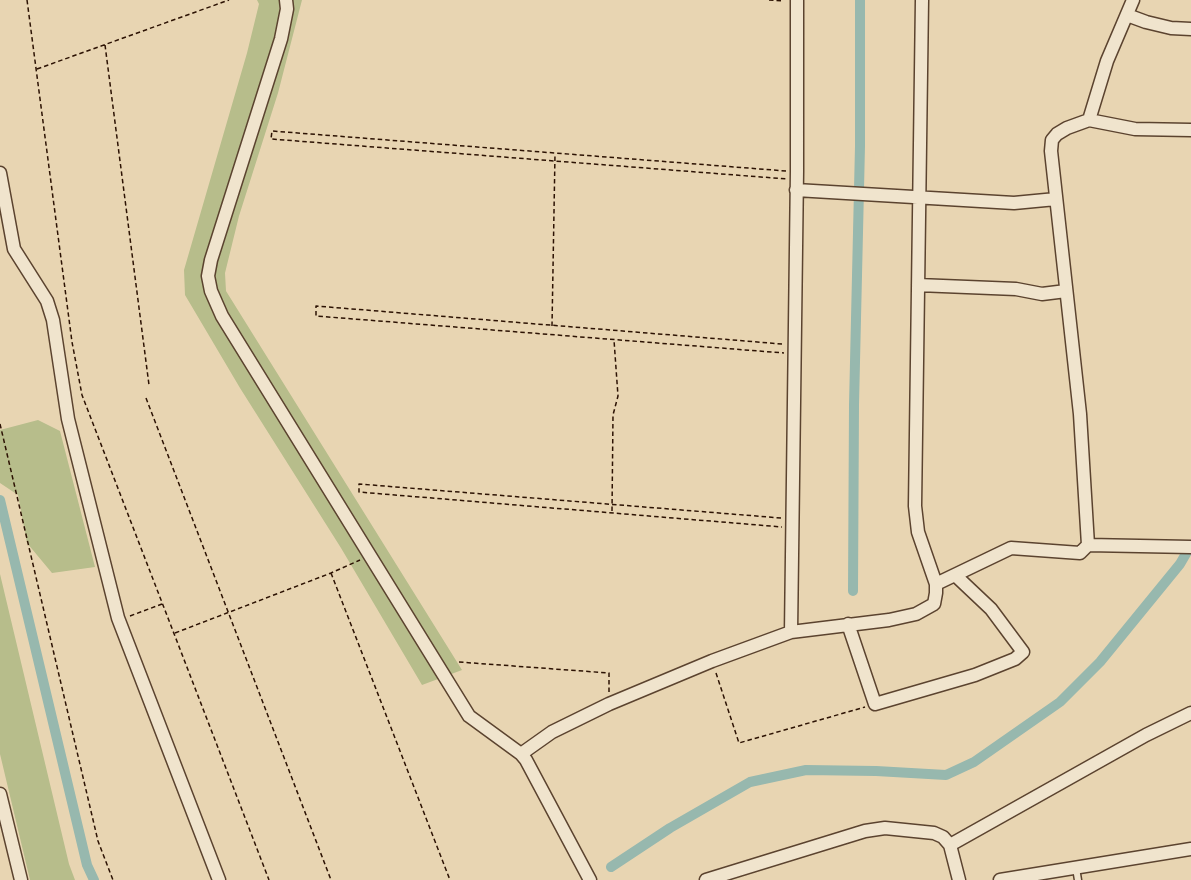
<!DOCTYPE html>
<html>
<head>
<meta charset="utf-8">
<style>
	body { margin:0 }
	canvas { display:block; background:#e8d5b2 }
</style>
</head>
<body>
<canvas width="1191" height="880"></canvas>
<script>
const context = document.querySelector('canvas').getContext('2d');
context.lineJoin = 'round';
function fill(path, color) { context.fillStyle = color; context.fill(path, 'evenodd'); }
const shape = rows => new Path2D(rows.map(r => 'M' + r).join(''));
function strokePath(path, color, width, dash) { context.strokeStyle = color; context.lineWidth = width; context.lineCap = dash ? 'butt' : 'round'; context.setLineDash(dash || []); context.stroke(path); }
fill(shape([
	[257,0,302,0,278,93,239,216,225,273,226,291,462,670,422,685,341,548,240,388,185,295,184,270,247,53,259,4],
	[38,420,60,431,95,567,52,573,27,543,18,495,0,483,0,430],
	[0,574,69,864,75,880,30,880,0,754]
]), '#b7bd8b');
strokePath(shape([
	[0,500,87,865,94,880],
	[853,591,854,405,860,146,860,0],
	[611,867,670,828,750,782,806,770,876,771,946,775,974,762,1060,702,1100,662,1180,564,1191,545]
]), '#97b8ae', 10);
const lane = shape([
	[1076,868,1078,880]
]);
const street = shape([
	[286,0,287,9,281,39,211,260,208,276,211,291,222,316,469,716,521,754,526,760,590,880],
	[1127,15,1146,22,1171,28,1191,29],
	[1089,120,1107,61,1133,0],
	[0,173,14,249,47,301,53,320,68,419,118,618,219,880],
	[796,190,1014,203,1056,199],
	[918,285,1016,289,1042,294,1066,291],
	[1088,545,1080,414,1051,151,1052,140,1057,134,1067,128,1089,120,1135,129,1191,130],
	[936,584,1011,548,1080,553,1088,545,1191,547],
	[848,624,875,704,975,675,1015,659,1023,652,991,609,955,575],
	[791,632,797,171,797,0],
	[521,754,552,732,609,704,712,661,791,632,889,620,916,614,934,604,936,593,936,584,918,532,915,506,922,0],
	[0,794,21,880],
	[950,845,1146,735,1191,713],
	[706,880,865,831,885,828,934,833,943,837,950,845,959,880],
	[1000,880,1191,849]
]);
strokePath(lane, '#5b432f', 9);
strokePath(street, '#5b432f', 15);
strokePath(shape([
	[27,0,72,342,82,395,269,880],
	[769,0,784,1],
	[105,45,149,385],
	[37,69,229,0],
	[786,171,272,131,271,139,787,179],
	[552,326,555,154],
	[782,344,316,306,316,316,784,353],
	[146,398,331,880],
	[0,424,98,841,113,880],
	[612,511,613,415,618,396,614,340],
	[781,518,359,484,359,492,782,527],
	[331,573,450,880],
	[130,616,162,604],
	[175,633,331,573,360,560],
	[459,662,609,673,609,693],
	[716,673,739,743,865,707]
]), '#2c1203', 1.5, [4.5, 3]);
strokePath(lane, '#f0e4cd', 6);
strokePath(street, '#f0e4cd', 12);
</script>
</body>
</html>
